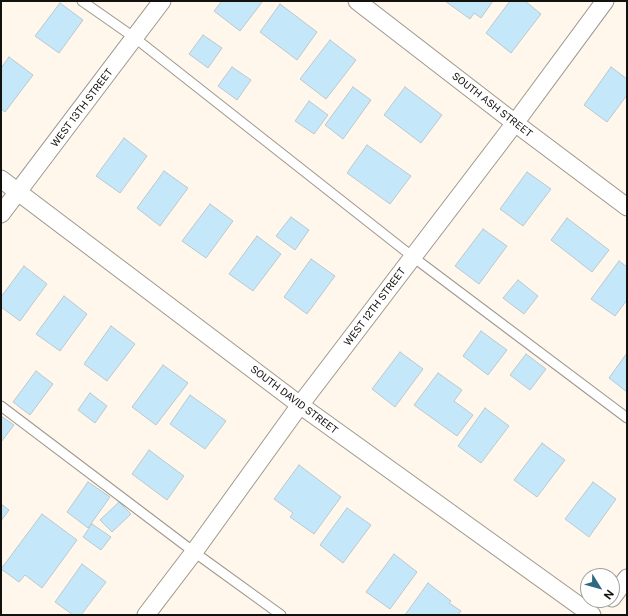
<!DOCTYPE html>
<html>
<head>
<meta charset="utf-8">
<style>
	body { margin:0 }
	#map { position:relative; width:628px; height:616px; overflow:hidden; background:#fff7ec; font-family:"Public Sans",sans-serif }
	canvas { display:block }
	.frame { position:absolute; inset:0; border:2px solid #13110d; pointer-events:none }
	.north { position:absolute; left:580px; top:568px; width:40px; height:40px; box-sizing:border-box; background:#fff; border:1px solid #a1a09e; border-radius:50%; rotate:127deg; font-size:11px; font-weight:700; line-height:16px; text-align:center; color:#13110d }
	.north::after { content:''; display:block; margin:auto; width:14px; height:18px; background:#2e6981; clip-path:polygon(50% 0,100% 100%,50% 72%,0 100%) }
</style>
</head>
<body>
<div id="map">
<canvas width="628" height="616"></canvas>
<div class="frame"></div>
<div class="north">N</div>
</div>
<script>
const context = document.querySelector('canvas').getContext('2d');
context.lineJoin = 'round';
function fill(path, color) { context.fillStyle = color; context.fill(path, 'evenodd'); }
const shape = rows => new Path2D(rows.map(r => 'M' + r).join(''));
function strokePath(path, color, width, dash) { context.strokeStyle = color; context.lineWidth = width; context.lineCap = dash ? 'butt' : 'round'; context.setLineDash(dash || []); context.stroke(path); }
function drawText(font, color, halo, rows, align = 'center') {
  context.font = font + ' "Public Sans",sans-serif'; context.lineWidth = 3; context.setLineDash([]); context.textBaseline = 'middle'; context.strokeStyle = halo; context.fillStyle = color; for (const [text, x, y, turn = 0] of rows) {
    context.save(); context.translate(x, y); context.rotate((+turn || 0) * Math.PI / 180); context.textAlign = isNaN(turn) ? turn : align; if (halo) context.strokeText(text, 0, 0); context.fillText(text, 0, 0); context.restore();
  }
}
const building = shape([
	[222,1,263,1,240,31,214,11,222,1],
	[445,1,493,1,481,18,474,13,470,19,445,1],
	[510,1,525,1,541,14,511,53,486,33,510,1],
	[60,3,83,20,59,53,35,36,60,3],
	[280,4,317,32,297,60,260,32,280,4],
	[203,35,222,48,208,68,189,54,203,35],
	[330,40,356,60,326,99,300,79,330,40],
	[9,57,33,75,5,112,1,109,1,68,9,57],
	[232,67,251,80,237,100,218,86,232,67],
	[611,67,627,79,627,95,607,122,584,105,611,67],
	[353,87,371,100,343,139,325,125,353,87],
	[405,87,442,115,421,143,384,115,405,87],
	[309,101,328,115,314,134,295,121,309,101],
	[124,138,147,156,120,193,96,176,124,138],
	[367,145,411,176,390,204,347,173,367,145],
	[164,171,188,188,160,226,137,208,164,171],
	[527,172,551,189,523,226,500,209,527,172],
	[210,204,233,221,206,258,182,241,210,204],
	[291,217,309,230,295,250,276,236,291,217],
	[567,218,609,250,592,272,551,240,567,218],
	[483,229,507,246,479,284,455,266,483,229],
	[257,236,281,254,253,291,229,274,257,236],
	[311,259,335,276,307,314,284,297,311,259],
	[619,261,627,267,627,300,615,316,591,299,619,261],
	[24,266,47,284,20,321,1,307,1,297,24,266],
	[518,280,538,296,524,314,503,298,518,280],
	[64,296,87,314,60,351,36,334,64,296],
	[111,326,135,344,107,381,84,364,111,326],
	[481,331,507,350,488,375,463,356,481,331],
	[400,352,423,369,395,407,372,389,400,352],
	[627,353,627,392,609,378,627,353],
	[526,354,546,369,530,390,510,375,526,354],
	[163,365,188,383,156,425,132,407,163,365],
	[36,371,53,384,30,415,13,402,36,371],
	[438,373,462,390,454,401,473,415,457,436,414,405,438,373],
	[90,393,107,406,95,423,78,410,90,393],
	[190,395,226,421,205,449,170,424,190,395],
	[485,408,509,426,481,463,458,446,485,408],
	[1,416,14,425,1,442,1,416],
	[542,443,565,460,537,497,514,480,542,443],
	[149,450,184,476,167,500,132,474,149,450],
	[299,465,341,497,314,534,290,517,293,513,274,499,299,465],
	[88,482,110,497,88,528,67,512,88,482],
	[593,482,616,499,589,537,565,519,593,482],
	[119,502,131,514,112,532,100,520,119,502],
	[1,504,9,510,1,521,1,504],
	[347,508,371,525,343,563,320,545,347,508],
	[42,514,77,540,42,588,25,575,19,582,1,569,42,514],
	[92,524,111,537,101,550,83,537,92,524],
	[394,554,417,572,390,609,366,592,394,554],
	[82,564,106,582,81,615,73,615,55,602,82,564],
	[428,583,451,601,449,603,461,611,458,615,405,615,428,583]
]);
fill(building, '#c4e8f9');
strokePath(building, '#bbc7ce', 1);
const service = shape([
	[82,1,135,38,413,257,627,418],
	[1,406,194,552,281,615]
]);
const minor = shape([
	[357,1,515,123,627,207],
	[1,179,300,405,592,615],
	[1,214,162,1],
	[612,598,627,578],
	[146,615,194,552,300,405,515,123,605,1]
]);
strokePath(service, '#9e978d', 11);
strokePath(minor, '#9e978d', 19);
strokePath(service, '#fff', 9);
strokePath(minor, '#fff', 17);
drawText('10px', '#13110d', '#fff', [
	["SOUTH ASH STREET",492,105,38],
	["WEST 13TH STREET",82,108,-53],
	["WEST 12TH STREET",375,307,-53],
	["SOUTH DAVID STREET",294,400,37]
]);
</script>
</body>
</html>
